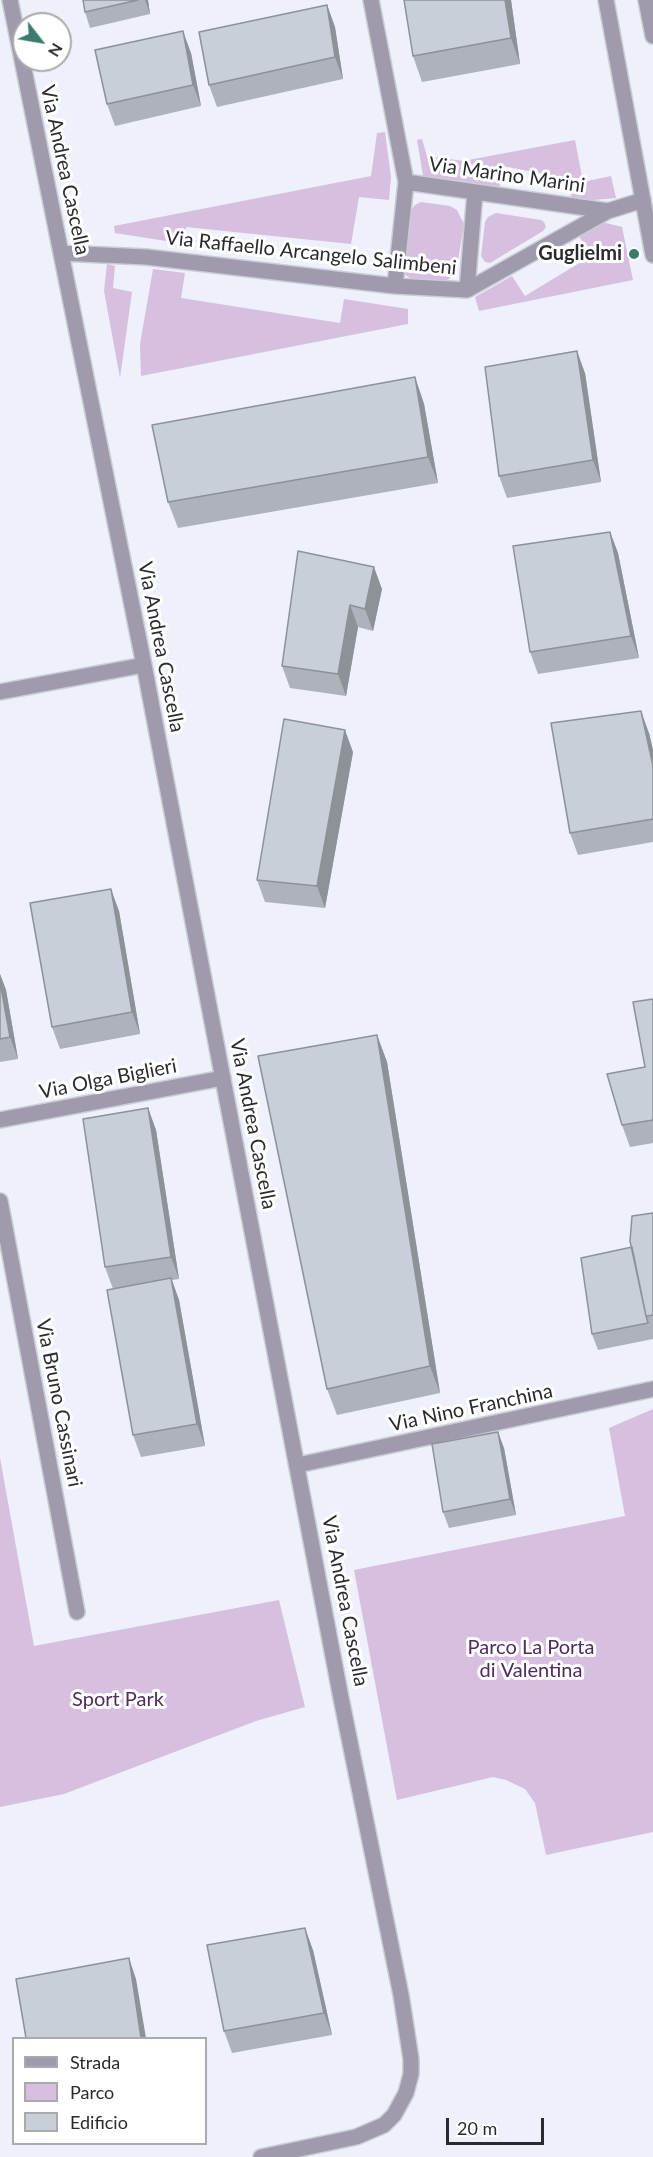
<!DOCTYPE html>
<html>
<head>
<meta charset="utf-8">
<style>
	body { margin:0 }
	#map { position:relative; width:653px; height:2157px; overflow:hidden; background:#eef0fb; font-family:Lato,sans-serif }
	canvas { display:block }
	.legend { position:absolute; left:12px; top:2037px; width:195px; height:108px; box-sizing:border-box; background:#fff; border:2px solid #aaaaac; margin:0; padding:8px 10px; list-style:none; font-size:18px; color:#2a2b2f }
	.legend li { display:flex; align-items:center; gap:12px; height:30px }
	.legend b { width:30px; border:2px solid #aaaaac }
	.north { position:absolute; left:12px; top:12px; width:60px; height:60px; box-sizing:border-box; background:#fff; border:2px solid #aaaaac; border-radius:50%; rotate:121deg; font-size:16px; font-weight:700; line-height:24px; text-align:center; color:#2a2b2f }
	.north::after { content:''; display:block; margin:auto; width:21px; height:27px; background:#397c6d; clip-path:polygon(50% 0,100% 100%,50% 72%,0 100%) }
	.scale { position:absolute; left:446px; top:2118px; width:98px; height:27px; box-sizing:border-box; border:3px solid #2a2b2f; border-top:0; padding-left:8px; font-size:18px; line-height:21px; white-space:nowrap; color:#2a2b2f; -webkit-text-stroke:4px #fff; paint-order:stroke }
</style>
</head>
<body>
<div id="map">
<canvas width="653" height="2157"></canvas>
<ul class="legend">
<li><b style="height:8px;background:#9f9bad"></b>Strada</li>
<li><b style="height:16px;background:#d6bfdf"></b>Parco</li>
<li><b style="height:16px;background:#c9cfd9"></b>Edificio</li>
</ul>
<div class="north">N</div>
<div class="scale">20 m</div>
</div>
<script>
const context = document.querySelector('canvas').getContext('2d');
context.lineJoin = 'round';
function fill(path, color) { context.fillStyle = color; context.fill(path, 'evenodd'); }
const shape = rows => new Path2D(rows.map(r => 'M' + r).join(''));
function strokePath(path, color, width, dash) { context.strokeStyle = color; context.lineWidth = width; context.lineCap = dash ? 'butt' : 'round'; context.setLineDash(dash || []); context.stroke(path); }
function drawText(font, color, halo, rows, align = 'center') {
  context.font = font + ' Lato,sans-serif'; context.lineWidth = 6; context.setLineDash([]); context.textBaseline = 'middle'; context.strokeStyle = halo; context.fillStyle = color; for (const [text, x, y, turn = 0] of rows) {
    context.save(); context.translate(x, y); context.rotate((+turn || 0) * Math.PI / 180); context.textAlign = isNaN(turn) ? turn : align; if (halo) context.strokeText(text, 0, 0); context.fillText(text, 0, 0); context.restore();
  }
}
fill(shape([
	[385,132,391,177,389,200,359,197,351,244,186,227,185,244,115,233,114,226,371,176,377,133],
	[422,139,427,156,463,161,575,140,583,182,611,176,616,198,570,202,574,180,503,166,499,191,424,181,417,140],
	[421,202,450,206,457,210,464,224,456,273,445,282,439,283,410,278,404,274,401,266,408,214,415,205],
	[496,213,541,220,544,222,546,227,543,231,490,263,485,262,481,256,485,222,488,217],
	[602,222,622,227,633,280,479,311,475,297,512,276,525,296,591,256,579,236],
	[107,264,115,266,113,288,132,292,120,378,104,291],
	[153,269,185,273,181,298,340,323,344,299,408,309,408,324,141,376,140,344],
	[653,1409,653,1832,546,1855,535,1803,525,1789,506,1780,493,1777,397,1800,354,1570,625,1516,609,1428],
	[0,1458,34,1646,279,1600,305,1707,256,1721,64,1794,0,1807]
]), '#d6bfdf');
const minor = shape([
	[10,0,144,665,341,1698,401,1995,411,2059,411,2074,406,2093,394,2115,384,2125,356,2137,261,2157],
	[371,0,406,182,608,211],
	[61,253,146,257,395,286,467,290,608,211,643,200],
	[395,286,406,182],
	[467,290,475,192],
	[0,692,144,665],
	[0,1120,223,1078],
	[0,1201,77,1612],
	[298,1465,653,1389]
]);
const tertiary = shape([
	[606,0,653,255],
	[646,0,653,36]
]);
strokePath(minor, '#cbcdd6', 18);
strokePath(tertiary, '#cbcdd6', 18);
strokePath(minor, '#9f9bad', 15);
strokePath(tertiary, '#9f9bad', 15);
fill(shape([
	[83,0,148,0,150,14,90,28,85,12],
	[511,0,520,64,422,82,413,56],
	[327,5,335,27,343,79,217,107,209,85],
	[191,53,201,106,115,126,107,104],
	[585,373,601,482,507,498,499,476],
	[415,377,424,404,438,483,178,528,168,502],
	[610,532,618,553,639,658,538,674,530,652],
	[298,551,382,589,373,631,358,627,346,696,290,688,282,666],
	[649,733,653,750,653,842,578,855,570,833],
	[353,752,325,908,265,902,257,880],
	[119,911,140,1034,60,1049,52,1027],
	[0,974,6,990,18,1059,0,1062],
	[653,999,653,1143,630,1147,622,1125,645,1067],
	[377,1035,387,1062,440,1393,337,1415,327,1389],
	[148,1108,156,1130,179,1279,172,1280,179,1300,205,1446,141,1457,133,1435,113,1289,105,1267],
	[653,1213,653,1339,598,1350,592,1334,632,1247],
	[504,1448,516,1515,449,1528,443,1512],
	[313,1950,332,2035,232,2053,224,2031]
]), '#adb2bb');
fill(shape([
	[145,0,148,0,150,14],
	[505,0,511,0,520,64,511,38],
	[327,5,335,27,343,79,335,57],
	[183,31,191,53,201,106,193,85],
	[577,351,585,373,601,482,593,460],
	[415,377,424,404,438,483,428,457],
	[610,532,618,553,639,658,631,636],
	[374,567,382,589,373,631,365,609],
	[350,605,358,627,346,696,338,674],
	[641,711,649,733,653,750,653,766],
	[345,730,353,752,325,908,317,886],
	[111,889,119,911,140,1034,132,1012],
	[0,974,6,990,18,1059,10,1037,0,982],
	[377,1035,387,1062,440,1393,430,1366],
	[148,1108,156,1130,179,1279,171,1257],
	[171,1278,179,1300,205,1446,197,1424],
	[498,1432,504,1448,516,1515,510,1499],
	[305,1928,313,1950,332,2035,324,2013],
	[129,1958,136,1979,146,2038,141,2038]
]), '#8d9198');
const building = shape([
	[83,0,138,0,85,12,83,0],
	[404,0,505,0,511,38,413,56,404,0],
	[327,5,335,57,209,85,199,32,327,5],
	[183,31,193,85,107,104,95,50,183,31],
	[577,351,593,460,499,476,485,367,577,351],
	[415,377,428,457,168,502,152,425,415,377],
	[610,532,631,636,530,652,513,546,610,532],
	[298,551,374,567,365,609,350,605,338,674,282,666,298,551],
	[641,711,653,766,653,819,570,833,551,723,641,711],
	[284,719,345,730,317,886,257,880,284,719],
	[111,889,132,1012,52,1027,30,903,111,889],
	[0,982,10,1037,0,1039,0,982],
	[653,999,653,1120,622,1125,607,1074,645,1067,633,1002,653,999],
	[377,1035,430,1366,327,1389,258,1056,377,1035],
	[148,1108,171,1257,105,1267,83,1119,148,1108],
	[653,1213,653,1315,646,1316,630,1241,632,1216,653,1213],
	[632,1247,646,1316,648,1323,592,1334,581,1258,632,1247],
	[171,1278,197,1424,133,1435,107,1290,171,1278],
	[498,1432,510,1499,443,1512,432,1444,498,1432],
	[305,1928,324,2013,224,2031,207,1945,305,1928],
	[129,1958,141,2038,26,2038,16,1979,129,1958]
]);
fill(building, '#c9cfd9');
strokePath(building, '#8d9198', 1.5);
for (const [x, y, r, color] of [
	[634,254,6,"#397c6d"]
]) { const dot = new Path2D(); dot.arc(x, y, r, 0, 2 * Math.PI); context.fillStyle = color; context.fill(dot); strokePath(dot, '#fff', 2); }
drawText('20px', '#2a2b2f', '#fff', [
	["Via Andrea Cascella",65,170,78],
	["Via Marino Marini",507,175,8],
	["Via Raffaello Arcangelo Salimbeni",311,253,6],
	["Via Andrea Cascella",161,647,79],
	["Via Olga Biglieri",108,1079,-11],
	["Via Andrea Cascella",253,1124,79],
	["Via Bruno Cassinari",59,1403,79],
	["Via Nino Franchina",471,1408,-12],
	["Via Andrea Cascella",345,1601,79]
]);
drawText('bold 20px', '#2a2b2f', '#fff', [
	["Guglielmi",622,254]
], 'right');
drawText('20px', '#4f2c5c', '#fff', [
	["Parco La Porta",531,1648],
	["di Valentina",531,1671],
	["Sport Park",118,1700]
]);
</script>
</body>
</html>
